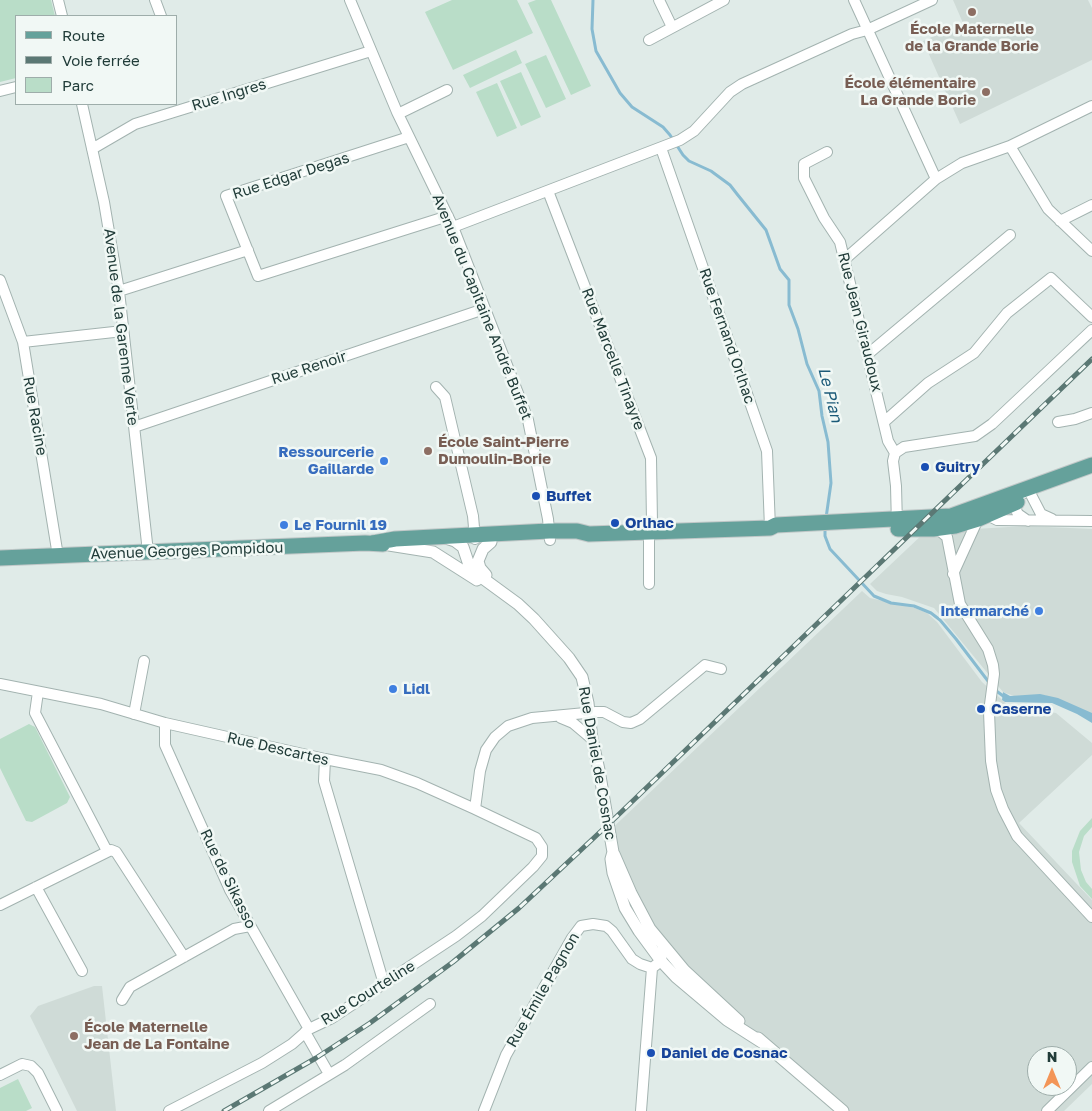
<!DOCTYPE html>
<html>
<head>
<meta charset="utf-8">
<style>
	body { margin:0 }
	#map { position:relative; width:1092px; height:1111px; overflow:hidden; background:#e0ebe8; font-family:"Golos Text",sans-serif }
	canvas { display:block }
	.legend { position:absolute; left:15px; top:15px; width:162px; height:90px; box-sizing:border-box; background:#f1f8f5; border:1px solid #9eadaa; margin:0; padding:6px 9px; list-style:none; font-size:15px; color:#213c39 }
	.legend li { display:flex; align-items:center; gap:10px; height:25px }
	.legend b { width:25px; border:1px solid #9eadaa }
	.north { position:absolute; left:1027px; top:1046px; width:50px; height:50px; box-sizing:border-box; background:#f1f8f5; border:1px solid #9eadaa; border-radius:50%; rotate:0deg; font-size:14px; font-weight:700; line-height:20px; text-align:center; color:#213c39 }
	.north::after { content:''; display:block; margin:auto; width:18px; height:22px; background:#f39557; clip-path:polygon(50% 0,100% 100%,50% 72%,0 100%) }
</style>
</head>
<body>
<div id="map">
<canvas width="1092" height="1111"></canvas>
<ul class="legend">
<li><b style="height:6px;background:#65a19b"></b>Route</li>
<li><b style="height:6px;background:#5b7874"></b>Voie ferrée</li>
<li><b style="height:14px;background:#b9ddc8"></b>Parc</li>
</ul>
<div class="north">N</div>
</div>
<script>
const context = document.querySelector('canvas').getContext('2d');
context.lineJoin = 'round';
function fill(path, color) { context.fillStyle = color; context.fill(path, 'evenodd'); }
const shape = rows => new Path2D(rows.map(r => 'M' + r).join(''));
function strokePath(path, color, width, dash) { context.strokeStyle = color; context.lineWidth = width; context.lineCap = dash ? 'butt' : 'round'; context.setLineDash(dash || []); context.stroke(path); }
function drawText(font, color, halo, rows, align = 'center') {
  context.font = font + ' "Golos Text",sans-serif'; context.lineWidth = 5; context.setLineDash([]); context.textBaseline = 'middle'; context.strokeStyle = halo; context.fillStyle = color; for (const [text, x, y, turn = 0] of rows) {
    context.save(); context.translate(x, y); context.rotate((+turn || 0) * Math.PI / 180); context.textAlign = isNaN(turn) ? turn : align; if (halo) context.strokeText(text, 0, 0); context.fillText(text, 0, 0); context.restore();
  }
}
fill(shape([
	[953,0,1088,0,1092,8,1092,60,960,124,923,41,963,23],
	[1025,526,1092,529,1092,714,1044,695,1014,696,1003,692,934,608,902,597,886,594,877,591,870,584,925,532],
	[862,591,870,598,915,608,927,613,937,622,982,682,1009,706,1056,713,1092,743,1092,755,1019,823,1092,900,1092,1084,1064,1111,849,1111,665,972,609,870,604,836],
	[1037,1056,1067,1056,1067,1086,1037,1086],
	[94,986,102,986,116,1111,77,1111,30,1016,38,1006]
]), '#cfdbd7');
fill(shape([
	[0,0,51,0,55,16,16,16,16,78,0,82],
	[452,0,517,0,533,33,453,70,425,12],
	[536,0,551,0,591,86,571,95,528,3],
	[516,50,522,63,470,88,463,75],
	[546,55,566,99,546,108,525,64],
	[521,72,541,117,521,126,500,81],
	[497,83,517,128,497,137,476,92],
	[29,724,35,727,70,797,67,803,32,822,26,821,0,768,0,739],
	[1092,818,1092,827,1084,836,1079,852,1081,870,1086,882,1092,889,1092,899,1080,886,1072,862,1072,851,1080,831],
	[18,1079,32,1108,26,1111,0,1111,0,1088]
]), '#b9ddc8');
fill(shape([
	[1003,692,1010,696,1040,694,1058,698,1092,713,1092,723,1077,714,1052,703,1005,702,1002,700]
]), '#88bbd1');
strokePath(shape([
	[593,0,592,29,596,51,620,93,632,107,663,127,670,135,683,155,689,161,711,171,730,185,737,194,766,230,780,269,789,280,789,305,798,329,807,364,819,391,822,416,828,442,831,483,826,518],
	[825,527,825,536,830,549,874,596,891,603,914,606,931,613,940,620,956,639,991,685],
	[995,690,1006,698]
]), '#88bbd1', 3);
const minor = shape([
	[58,0,62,16],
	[155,0,161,16],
	[350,0,397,112,453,227,521,401,528,420,548,519,550,540],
	[659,0,672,27],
	[854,0,936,179],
	[649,40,724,0],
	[0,91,16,87],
	[82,104,104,202,119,291,148,552],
	[398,114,447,90],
	[409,137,226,196,258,276,448,216],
	[1010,146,1048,209,1092,251],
	[661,148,767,451,770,528],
	[92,149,135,124,371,51],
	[827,152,804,164,804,178,824,218,840,242,888,441,895,453],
	[548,191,651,458,652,523,649,539,649,584],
	[1060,221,1092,205],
	[453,227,680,140,694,131,730,92,742,84,852,34,867,30,932,0],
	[844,260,936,179,962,163,1010,146,1092,106],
	[0,280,23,342,58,556],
	[119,291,248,250],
	[23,342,123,331],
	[868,354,1010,235],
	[436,387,445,397,473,516,475,539],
	[884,422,928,383,974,353,1007,313,1051,278,1092,317],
	[1058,422,1075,419,1092,413],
	[134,427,484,309],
	[988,511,993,518,997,520,1092,521],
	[1028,521,1018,514,1012,502,1028,489,1041,514,1052,519],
	[897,525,896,486,893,461,895,453,904,447,975,436,992,424,1092,330],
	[934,529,941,532,947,537,960,604,988,649,993,665,994,674,989,712,991,761,996,790,1003,809,1017,836,1092,917],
	[953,574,978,519],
	[0,684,101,704,165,723,325,759,381,770,417,783,475,809,536,838,542,847,542,856,533,867,482,916,456,936,332,1018,309,1029,292,1044,262,1063,169,1111],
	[38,692,35,713,107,851],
	[134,714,144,661],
	[561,718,573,723,592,739],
	[165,723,165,745,230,890,309,1029],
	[325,759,324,781,384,984],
	[475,809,480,771,486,750,495,737,508,726,532,718,596,712,604,712,623,722,631,723,640,719,705,665,721,669],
	[36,887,82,971],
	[0,905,111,850,116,852,184,957],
	[122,1000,130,987,234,929,250,926],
	[305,1032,329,1074],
	[0,1075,22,1064,31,1066,38,1073,57,1111],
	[269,1111,345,1065,430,1004],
	[484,1111,506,1055,572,938,581,926,593,924,606,926,612,931,632,959,640,964,652,968],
	[641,1111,652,968,661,961,663,946],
	[1047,1111,1092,1067]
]);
const tertiary = shape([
	[446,538,455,541,463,547,468,562,477,574,518,604,534,619,569,658,582,677,588,703,592,739,599,770,613,852,611,859,613,873,625,908,639,931,661,961,676,977,727,1020,763,1043],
	[389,545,433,552,477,580],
	[486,575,480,568,478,561,483,549,491,542],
	[614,854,631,893,650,929,684,970,739,1021],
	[758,1038,843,1111]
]);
const primary = shape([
	[898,529,933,529,955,526,978,519,1017,502],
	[373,543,395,539,549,531,577,531,589,534,770,528,776,525,951,516,1092,465],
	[0,558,365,543,383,544]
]);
strokePath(minor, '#a3b3b0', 12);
strokePath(tertiary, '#a3b3b0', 13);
strokePath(primary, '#c1c8c8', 17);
strokePath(minor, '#fff', 10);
strokePath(tertiary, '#fff', 11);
strokePath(primary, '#65a19b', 15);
const rail = shape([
	[224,1111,316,1058,370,1023,453,962,519,908,614,819,1092,359]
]);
strokePath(rail, '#5b7874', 5);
strokePath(rail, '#f1f8f5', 3, [9]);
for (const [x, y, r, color] of [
	[972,12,5,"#8d6e63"],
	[986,92,5,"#8d6e63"],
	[428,451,5,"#8d6e63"],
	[384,461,5,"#3f7fe0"],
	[925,467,5,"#1a4fb4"],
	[536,496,5,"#1a4fb4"],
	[615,523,5,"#1a4fb4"],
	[284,525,5,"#3f7fe0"],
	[1039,611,5,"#3f7fe0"],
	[393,689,5,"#3f7fe0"],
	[981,709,5,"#1a4fb4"],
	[74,1036,5,"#8d6e63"],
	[651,1053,5,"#1a4fb4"]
]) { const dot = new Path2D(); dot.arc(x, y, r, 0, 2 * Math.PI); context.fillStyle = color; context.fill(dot); strokePath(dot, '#f1f8f5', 2); }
drawText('bold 15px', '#785e54', '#f1f8f5', [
	["École Maternelle",972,29,"center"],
	["de la Grande Borie",972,46,"center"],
	["École élémentaire",976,83,"right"],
	["La Grande Borie",976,100,"right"],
	["École Saint-Pierre",438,442],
	["Dumoulin-Borie",438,459],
	["École Maternelle",84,1027],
	["Jean de La Fontaine",84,1044]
], 'left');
drawText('15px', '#213c39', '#f1f8f5', [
	["Rue Ingres",229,95,-17],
	["Rue Edgar Degas",291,176,-18],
	["Avenue du Capitaine André Buffet",482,307,68],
	["Rue Jean Giraudoux",860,322,76],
	["Avenue de la Garenne Verte",121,327,83],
	["Rue Fernand Orlhac",727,336,71],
	["Rue Marcelle Tinayre",613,359,69],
	["Rue Renoir",309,368,-18],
	["Rue Racine",35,416,80],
	["Avenue Georges Pompidou",187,551,-2],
	["Rue Descartes",278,749,13],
	["Rue Daniel de Cosnac",597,763,80],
	["Rue de Sikasso",228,879,64],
	["Rue Émile Pagnon",543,990,-60],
	["Rue Courteline",368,993,-32]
]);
drawText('bold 15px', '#366cbe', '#f1f8f5', [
	["Ressourcerie",374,452],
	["Gaillarde",374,469],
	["Le Fournil 19",294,525,"left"],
	["Intermarché",1029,611],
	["Lidl",403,689,"left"]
], 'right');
drawText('bold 15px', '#164399', '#f1f8f5', [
	["Guitry",935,467],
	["Buffet",546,496],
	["Orlhac",625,523],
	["Caserne",991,709],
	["Daniel de Cosnac",661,1053]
], 'left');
drawText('italic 16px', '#1b5a78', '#f1f8f5', [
	["Le Pian",830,395,76]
]);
</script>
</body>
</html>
